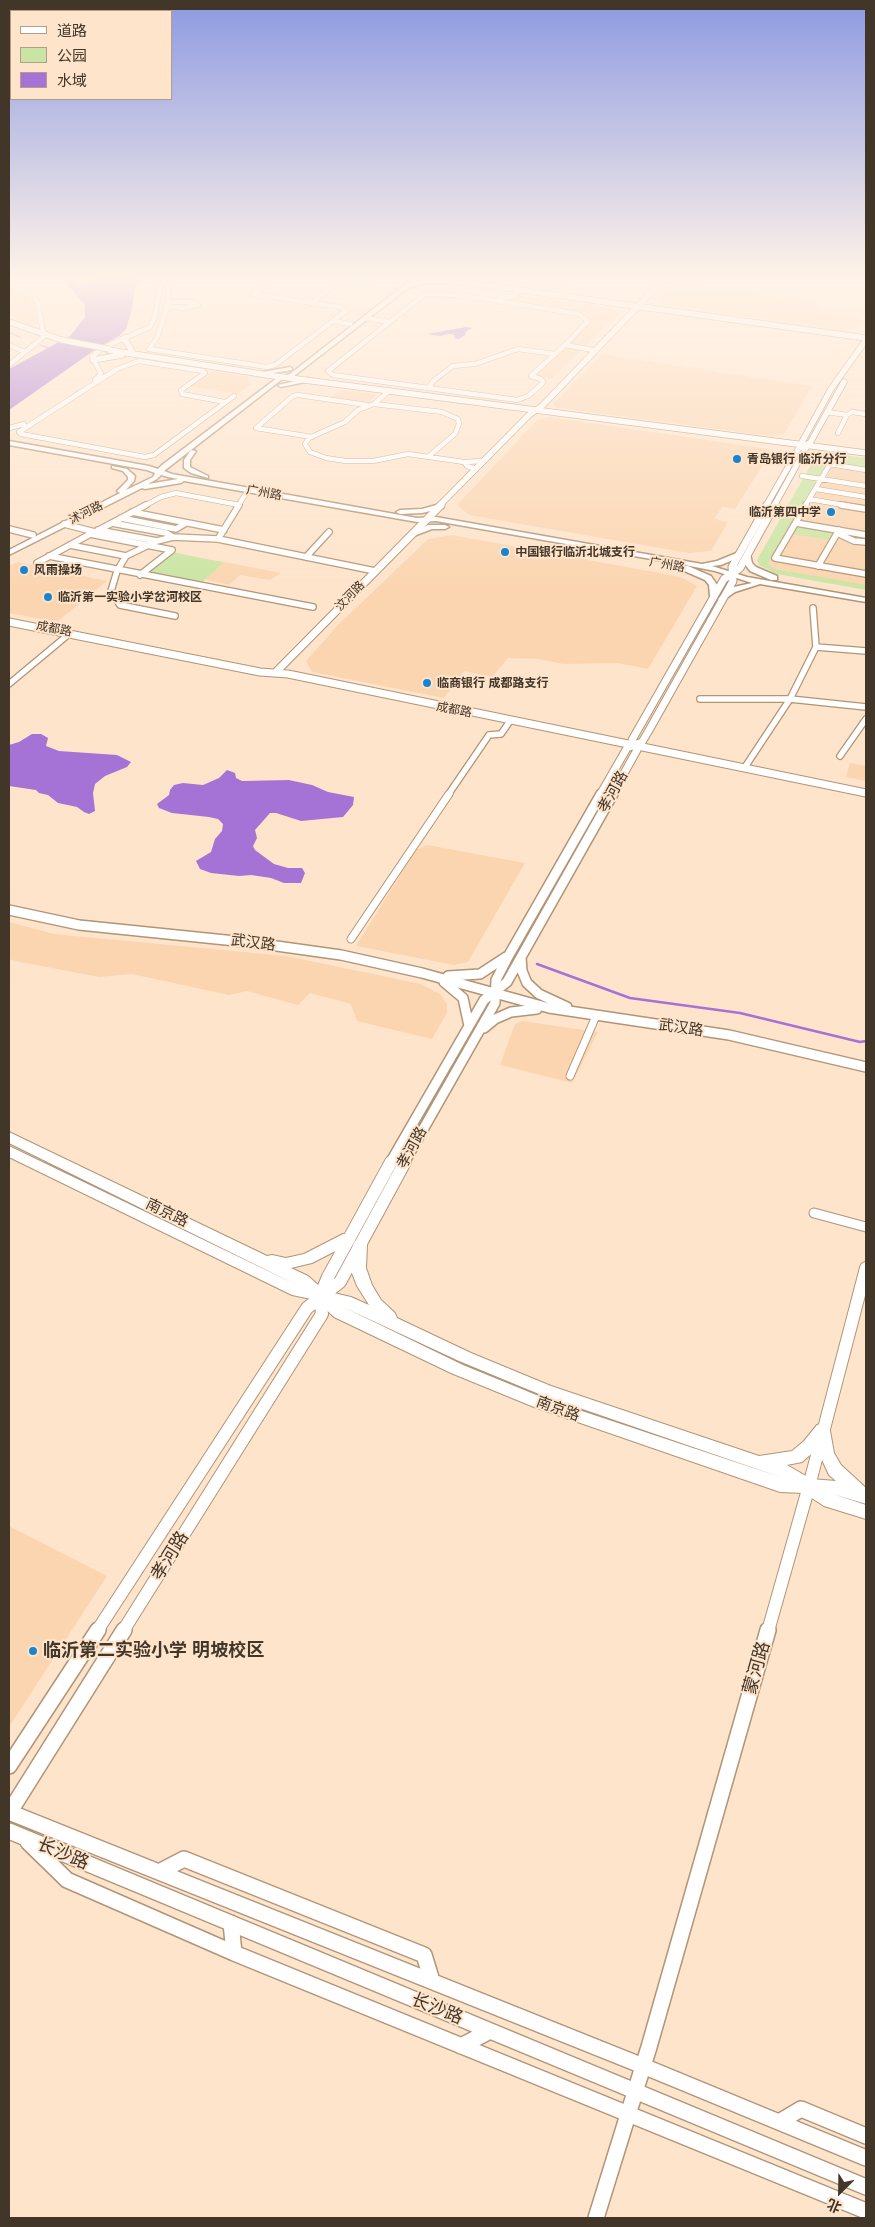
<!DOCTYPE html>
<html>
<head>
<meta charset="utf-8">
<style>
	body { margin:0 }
	#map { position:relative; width:875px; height:2227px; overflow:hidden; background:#fee4cb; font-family:"Work Sans","Noto Sans SC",sans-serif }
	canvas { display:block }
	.frame { position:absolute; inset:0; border:10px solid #423629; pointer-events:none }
	.legend { position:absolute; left:10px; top:10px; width:162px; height:90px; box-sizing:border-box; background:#fee4cb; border:1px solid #b39e8a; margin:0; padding:6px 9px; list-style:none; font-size:15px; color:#423629 }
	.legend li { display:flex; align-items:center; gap:10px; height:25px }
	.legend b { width:25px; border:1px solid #b39e8a }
	.north { position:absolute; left:815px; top:2167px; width:50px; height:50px; -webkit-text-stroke:4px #fee4cb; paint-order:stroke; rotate:203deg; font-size:14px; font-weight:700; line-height:20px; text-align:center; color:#423629 }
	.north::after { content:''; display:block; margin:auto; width:18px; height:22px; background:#423629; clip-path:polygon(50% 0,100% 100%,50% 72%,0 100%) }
</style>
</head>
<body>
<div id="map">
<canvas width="875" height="2227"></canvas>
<div class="frame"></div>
<ul class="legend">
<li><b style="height:6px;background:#fff"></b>道路</li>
<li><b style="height:14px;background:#cae5a3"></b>公园</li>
<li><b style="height:14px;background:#a572d6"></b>水域</li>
</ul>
<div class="north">北</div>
</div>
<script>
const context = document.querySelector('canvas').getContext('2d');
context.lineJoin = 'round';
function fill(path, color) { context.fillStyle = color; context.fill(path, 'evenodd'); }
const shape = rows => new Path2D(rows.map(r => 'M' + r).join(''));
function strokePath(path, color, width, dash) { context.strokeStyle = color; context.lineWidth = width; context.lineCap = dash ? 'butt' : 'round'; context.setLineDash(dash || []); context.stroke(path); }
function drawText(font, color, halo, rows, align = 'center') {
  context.font = font + ' "Work Sans","Noto Sans SC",sans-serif'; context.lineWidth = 4; context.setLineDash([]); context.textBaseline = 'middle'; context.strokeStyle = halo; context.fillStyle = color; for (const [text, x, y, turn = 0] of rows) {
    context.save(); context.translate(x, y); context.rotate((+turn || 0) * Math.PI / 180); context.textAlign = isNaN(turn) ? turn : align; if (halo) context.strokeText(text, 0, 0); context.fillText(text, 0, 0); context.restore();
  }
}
fill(shape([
	[475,278,572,278,559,290],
	[676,283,810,301,836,315,861,318,854,328,843,330,662,305,659,301],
	[24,294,34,303,38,324,30,326,9,315,9,295],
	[518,295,612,308,619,314,552,379,535,376,591,321,583,313,509,302],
	[602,354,660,363,812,386,784,434,770,436,558,408,553,404],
	[213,371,248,377,251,384,238,394,190,386],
	[340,390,377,394,368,404,329,398],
	[550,417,768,449,771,452,735,509,722,507,714,519,728,522,711,551,689,553,469,515,457,505,537,420],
	[838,454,866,458,866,586,775,569,766,563,823,460],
	[452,535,681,577,697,586,648,669,617,663,563,664,539,659,508,658,492,677,464,671,444,698,312,672,306,661,338,625,428,539],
	[17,562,107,581,57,622,9,613,9,566],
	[224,562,281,573,270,580,240,575,229,585,204,579],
	[850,763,866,766,866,781,846,777],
	[427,845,525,863,468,962,454,965,356,946,416,850],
	[9,922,54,934,286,956,421,984,440,994,447,1004,447,1013,432,1039,357,1021,351,1004,310,993,298,1005,247,991,229,995,132,974,99,977,20,962,9,959],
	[522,1021,598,1032,572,1083,500,1065,515,1024],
	[9,1526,107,1576,9,1727]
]), '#fbd5b0');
fill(shape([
	[354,279,377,282,365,291,342,288],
	[834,454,866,458,866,469,832,463,827,464,819,477,805,475,815,458],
	[804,477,818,480,768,564,775,569,866,585,866,590,777,574,759,565,757,560],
	[798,526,836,532,831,540,793,534],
	[173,552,206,559,224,562,201,583,145,574]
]), '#cae5a3');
fill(shape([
	[75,278,73,282,78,285,84,284,93,278,142,278,135,288,132,309,126,329,119,336,99,347,9,410,9,369,70,336,85,317,85,305,68,286,67,279],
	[466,327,473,328,466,331,465,335,459,339,454,338,455,335,449,334,440,336,427,334],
	[32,734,41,734,48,738,46,746,59,751,117,755,131,762,127,767,105,776,95,784,93,793,95,811,89,814,84,812,77,807,58,803,48,795,39,793,36,790,9,786,9,745,19,742],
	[227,770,235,773,236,778,242,781,289,780,312,785,328,792,354,797,353,805,343,817,301,821,276,813,270,813,255,830,257,838,253,846,255,850,274,864,288,868,302,868,305,873,301,883,284,883,271,878,251,875,239,876,211,873,200,869,196,861,211,852,215,839,222,831,223,824,218,819,209,817,172,813,159,808,157,804,169,795,170,790,174,785,183,783,203,785,219,778]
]), '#a572d6');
strokePath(shape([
	[9,332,21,338],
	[40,345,51,349]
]), '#a572d6', 1);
strokePath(shape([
	[537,964,630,998,740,1013,860,1042,866,1041]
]), '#a572d6', 2.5);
const streetFar3 = shape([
	[518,290,513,297,502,297,497,301,579,314,588,321,565,345,593,350],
	[316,299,345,278],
	[497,301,457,295,425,294,328,371,333,375,517,400,528,396,541,385,543,382,541,379,531,376,565,345],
	[168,302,191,302,198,305,184,308,165,306,168,302],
	[168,302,168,287,173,278],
	[167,307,157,338,149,349,267,367,275,365,346,311,340,307,253,294,275,278],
	[365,318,389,322],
	[333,321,350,324],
	[9,345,25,352],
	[9,365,46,335,43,332,38,303,35,299],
	[95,380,101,374,92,357,102,348,150,327,155,316,160,287,166,278],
	[429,388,433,381,453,366,475,364,518,349,555,354],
	[389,391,374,404,358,410,345,422,309,438,305,444,310,452,326,458,346,461,373,461,408,454,464,462],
	[225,402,182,394,181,390,205,373,203,371,139,361,117,369,19,432,21,434,145,457,154,455,234,396],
	[374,404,442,412,458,419,459,424,455,434,429,456],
	[827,412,847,415],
	[9,428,24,424],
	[838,433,847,415,852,412,866,414],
	[312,437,256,428,293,396,298,395,367,405],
	[476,469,467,466,464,462,484,461],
	[802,476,866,486],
	[816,489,866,497],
	[809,499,849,506],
	[144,506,161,497,176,493,239,505],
	[238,506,248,490],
	[805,506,830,464,866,470]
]);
const streetFar2 = shape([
	[806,505,775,558,866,574],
	[841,505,866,509],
	[132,512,224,530],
	[121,518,176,529,186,523],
	[112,523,166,533,173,537],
	[796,523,866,535],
	[64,524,95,532,146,505],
	[9,529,33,535],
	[98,530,157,541],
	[837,533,854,541,866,542],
	[90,534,172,550,140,575],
	[218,539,375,571],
	[70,545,126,556],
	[49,556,313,607],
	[306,557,329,532],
	[37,563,94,532],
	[818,566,839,530],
	[175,616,120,605,111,591,117,571,126,556,157,541,173,537,218,539,239,505],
	[816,647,866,651],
	[9,684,69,634],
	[700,699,790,699,866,707],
	[840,756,866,719],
	[745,767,790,699,816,647,813,608],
	[448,795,489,735,501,734,510,721]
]);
const streetFar1 = shape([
	[351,939,449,794],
	[570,1076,596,1016]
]);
const street = shape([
	[814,1213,866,1227]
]);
const secondaryFar4 = shape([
	[433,278,866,338],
	[9,322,62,340],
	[124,338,133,353],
	[108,350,274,376,866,453],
	[93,360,122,355],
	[439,506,529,415,542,406,665,278],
	[766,506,799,448,810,443,844,382],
	[774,506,806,448,802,442,831,389,866,340]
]);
const secondaryFar3 = shape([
	[9,622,260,672,288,674,866,793],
	[275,673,441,505],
	[600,795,627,748,642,742,648,732,733,581,732,567,767,505],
	[612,795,637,750,632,740,724,579,740,568,775,505]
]);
const secondaryFar2 = shape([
	[9,910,79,925,255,943,341,955,422,973,549,1008,729,1035,866,1067],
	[521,957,522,971,527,983,539,994,567,1007],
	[448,976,480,974,506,957],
	[444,982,463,998,469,1026],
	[484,1028,495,1019,511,1012,537,1009],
	[390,1163,484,1000,507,982,613,794],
	[404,1163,495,1003,496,980,509,955,601,794]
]);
const secondaryFar1 = shape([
	[97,1631,307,1308,340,1282,405,1162],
	[123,1631,322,1314,320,1296,328,1277,391,1162],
	[768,1631,809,1486,866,1268]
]);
const secondary = shape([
	[9,1766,98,1630],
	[9,1812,643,2066,866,2158],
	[9,1813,124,1630],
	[9,1831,866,2187],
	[28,1842,67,1880,234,1953,866,2211],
	[159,1872,184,1859,424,1955,432,1981],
	[231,1923,234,1953],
	[461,2046,490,2031],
	[779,2122,801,2109,866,2136],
	[596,2218,649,2047,768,1630]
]);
const primary = shape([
	[413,278,420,278,415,282,425,279,457,280,460,282,457,284,425,283,408,288,294,376,281,380,164,471,172,474,417,518,436,517,702,564,717,561,739,552,742,552,742,556,721,565,712,566,747,577,866,598,866,602,760,584,735,592,722,601,718,599,729,588,752,583,715,571,685,565,436,521,417,522,184,481,181,483,145,489,142,488,9,555,9,550,120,493,117,491,128,480,128,477,123,471,112,468,112,466,127,469,135,476,134,481,126,490,153,477,155,473,147,470,9,445,9,441,149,466,158,469,162,465,277,378,290,374,413,278],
	[161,475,168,477,178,479,148,484,157,479,161,475],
	[290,367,292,368,292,370,261,375,258,373,290,367],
	[308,378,310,379,310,381,281,387,278,385,308,378],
	[191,450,196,451,190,460,190,467,208,476,208,478,191,473,184,468,184,460,191,450],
	[440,504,443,504,443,508,422,513,400,514,396,512,400,510,422,509,440,504],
	[428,525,445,525,449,527,445,529,432,529,411,537,407,535,428,525],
	[744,554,750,554,752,563,756,567,777,576,777,580,771,580,750,571,744,563,744,554],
	[682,566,688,566,711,576,717,585,717,598,710,596,709,585,705,580,682,570,682,566]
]);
const highway = shape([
	[9,1132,267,1256,272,1255,286,1258,304,1254,343,1234,353,1234,355,1238,353,1242,312,1263,291,1268,308,1276,325,1291,351,1297,369,1305,357,1286,350,1268,353,1245,355,1241,360,1240,365,1241,367,1245,366,1268,372,1285,381,1300,395,1313,397,1318,471,1353,551,1386,759,1456,792,1451,804,1441,817,1425,823,1423,829,1425,834,1453,841,1465,866,1488,866,1504,833,1494,866,1505,866,1519,824,1506,804,1493,780,1492,534,1407,451,1373,334,1317,316,1300,292,1295,9,1157,9,1146,299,1286,9,1143,9,1132],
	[341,1306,459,1361,539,1394,783,1478,546,1399,463,1365,341,1306],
	[817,1449,829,1475,836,1481,811,1479,787,1465,802,1462,817,1449]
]);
strokePath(streetFar3, '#b29476', 5.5);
strokePath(streetFar2, '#b29476', 8);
strokePath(streetFar1, '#b29476', 9);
strokePath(street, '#b29476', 11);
strokePath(secondaryFar4, '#b29476', 7);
strokePath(secondaryFar3, '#b29476', 9);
strokePath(secondaryFar2, '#b29476', 12);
strokePath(secondaryFar1, '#b29476', 14);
strokePath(secondary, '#b29476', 18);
strokePath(primary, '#b29476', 3);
strokePath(highway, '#b29476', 2);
strokePath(streetFar3, '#fff', 4.5);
strokePath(streetFar2, '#fff', 5.5);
strokePath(streetFar1, '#fff', 7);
strokePath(street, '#fff', 9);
strokePath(secondaryFar4, '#fff', 5.5);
strokePath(secondaryFar3, '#fff', 7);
strokePath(secondaryFar2, '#fff', 9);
strokePath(secondaryFar1, '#fff', 12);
strokePath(secondary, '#fff', 15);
fill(primary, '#fff');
fill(highway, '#fff');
const secondaryBridge = shape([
	[62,340,109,349]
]);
strokePath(secondaryBridge, '#b29476', 7, []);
strokePath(secondaryBridge, '#fff', 5.5);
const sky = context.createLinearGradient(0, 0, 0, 590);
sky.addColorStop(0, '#8d9ae1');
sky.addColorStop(0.47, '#fff3e8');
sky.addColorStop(1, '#fff3e800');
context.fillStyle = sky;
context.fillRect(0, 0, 875, 590);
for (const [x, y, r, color] of [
	[737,459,5,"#1c84cf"],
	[831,512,5,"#1c84cf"],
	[505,552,5,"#1c84cf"],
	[24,570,5,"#1c84cf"],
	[48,597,5,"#1c84cf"],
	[427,683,5,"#1c84cf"],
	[33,1651,5,"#1c84cf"]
]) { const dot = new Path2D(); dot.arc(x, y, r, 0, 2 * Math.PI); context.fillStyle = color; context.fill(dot); strokePath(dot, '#fee4cb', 2); }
drawText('bold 12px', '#423629', '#fee4cb', [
	["青岛银行 临沂分行",747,459],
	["临沂第四中学",821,512,"right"],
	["中国银行临沂北城支行",515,552],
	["风雨操场",34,570],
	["临沂第一实验小学岔河校区",58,597],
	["临商银行 成都路支行",437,683]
], 'left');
drawText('12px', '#423629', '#fee4cb', [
	["广州路",264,493,10],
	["沭河路",86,513,-27],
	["广州路",667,565,10],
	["汶河路",350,596,-46],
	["成都路",54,629,11],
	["成都路",454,710,11]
]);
drawText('15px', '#423629', '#fee4cb', [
	["孝河路",613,792,-61],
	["武汉路",253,943,7],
	["武汉路",681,1028,8],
	["孝河路",412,1148,-61],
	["南京路",167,1213,26],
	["南京路",558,1409,20]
]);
drawText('18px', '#423629', '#fee4cb', [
	["孝河路",170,1556,-58],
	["蒙河路",757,1668,-74],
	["长沙路",63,1854,23],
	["长沙路",437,2009,22]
]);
drawText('bold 18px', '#423629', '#fee4cb', [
	["临沂第二实验小学 明坡校区",43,1651]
], 'left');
</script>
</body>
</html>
